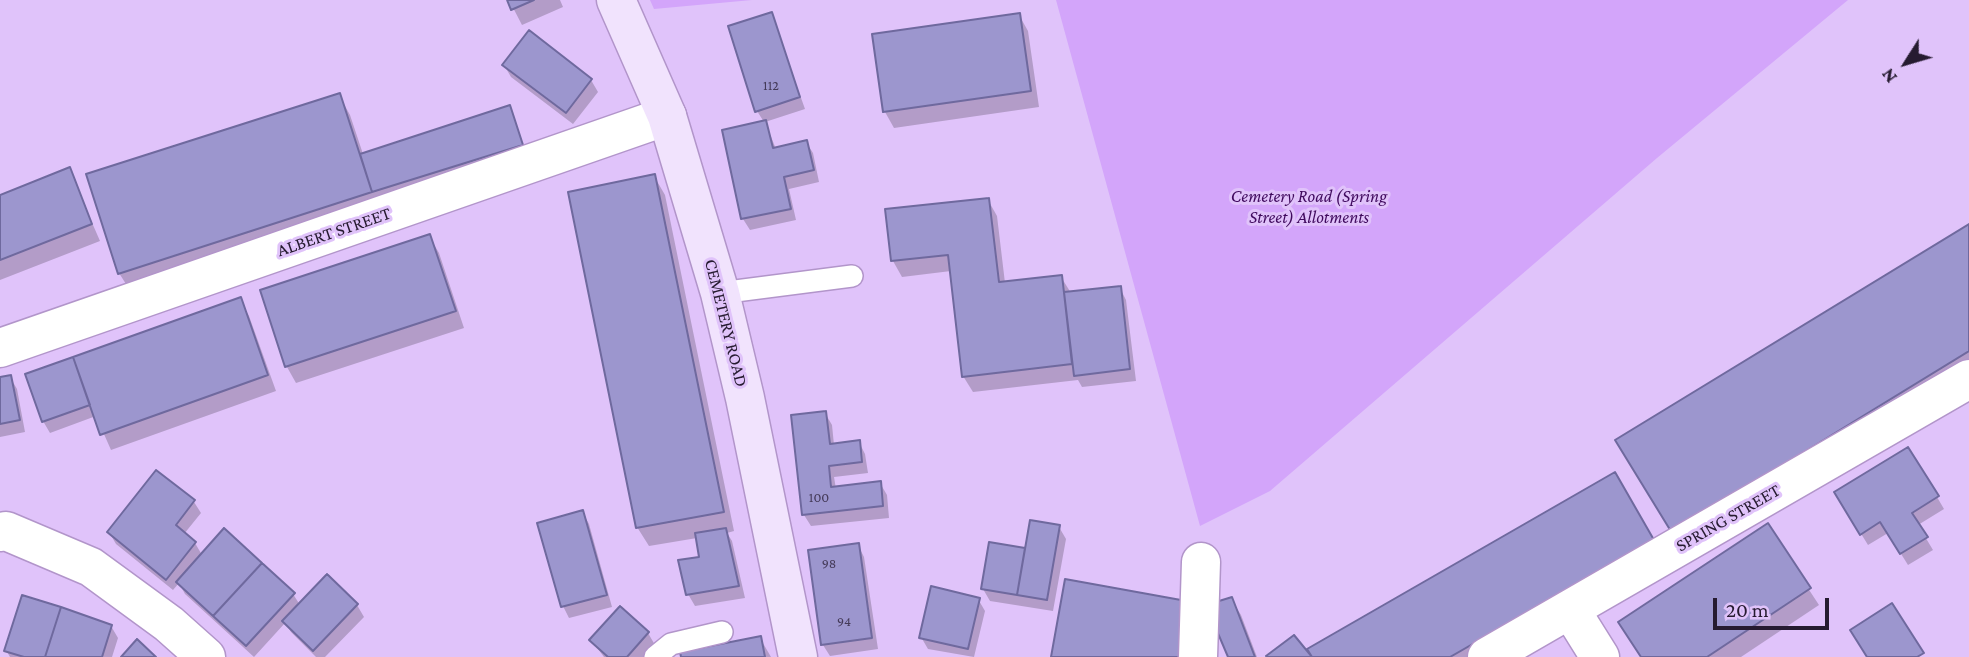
<!DOCTYPE html>
<html>
<head>
<meta charset="utf-8">
<style>
	body { margin:0 }
	#map { position:relative; width:1969px; height:657px; overflow:hidden; background:#e0c3fa; font-family:"Crimson Pro",serif }
	canvas { display:block }
	.north { position:absolute; left:1871px; top:28px; width:70px; height:70px; -webkit-text-stroke:5px #e0c3fa; paint-order:stroke; rotate:233deg; font-size:19px; font-weight:700; line-height:28px; text-align:center; color:#261b30 }
	.north::after { content:''; display:block; margin:auto; width:24px; height:32px; background:#261b30; clip-path:polygon(50% 0,100% 100%,50% 72%,0 100%) }
	.scale { position:absolute; left:1713px; top:598px; width:116px; height:32px; box-sizing:border-box; border:4px solid #261b30; border-top:0; padding-left:9px; font-size:21px; line-height:24px; white-space:nowrap; color:#261b30; -webkit-text-stroke:5px #e0c3fa; paint-order:stroke }
</style>
</head>
<body>
<div id="map">
<canvas width="1969" height="657"></canvas>
<div class="north">N</div>
<div class="scale">20 m</div>
</div>
<script>
const context = document.querySelector('canvas').getContext('2d');
context.lineJoin = 'round';
function fill(path, color) { context.fillStyle = color; context.fill(path, 'evenodd'); }
const shape = rows => new Path2D(rows.map(r => 'M' + r).join(''));
function strokePath(path, color, width, dash) { context.strokeStyle = color; context.lineWidth = width; context.lineCap = dash ? 'butt' : 'round'; context.setLineDash(dash || []); context.stroke(path); }
function drawText(font, color, halo, rows, align = 'center') {
  context.font = font + ' "Crimson Pro",serif'; context.lineWidth = 6; context.setLineDash([]); context.textBaseline = 'middle'; context.strokeStyle = halo; context.fillStyle = color; for (const [text, x, y, turn = 0] of rows) {
    context.save(); context.translate(x, y); context.rotate((+turn || 0) * Math.PI / 180); context.textAlign = isNaN(turn) ? turn : align; if (halo) context.strokeText(text, 0, 0); context.fillText(text, 0, 0); context.restore();
  }
}
fill(shape([
	[650,0,752,0,654,9],
	[1056,0,1848,0,1657,158,1270,491,1200,526]
]), '#d3a5fa');
fill(shape([
	[509,0,560,0,563,7,522,25],
	[771,14,805,109,765,122,776,149,806,142,813,153,819,182,789,189,796,220,750,230,743,219,724,131,764,122,757,111],
	[1019,15,1028,31,1039,107,894,128,885,112],
	[504,65,591,80,598,92,573,124,511,77],
	[339,95,350,115,363,154,510,108,528,157,131,292,119,273],
	[69,170,100,241,0,280,0,197],
	[654,176,665,195,734,531,727,533,732,541,745,598,695,606,688,594,701,559,697,538,649,546,637,527],
	[988,200,997,216,1005,283,1061,277,1071,293,1120,288,1126,300,1136,381,1082,387,1078,380,973,392,963,376,951,271,902,277,893,261],
	[1969,226,1969,377,1684,551],
	[429,236,439,253,464,328,296,383,287,367,262,291],
	[240,300,249,316,276,391,111,450,96,416,50,433,43,421],
	[10,377,17,389,25,432,0,437,0,379],
	[825,413,832,425,834,445,859,442,865,454,868,473,834,477,836,489,880,483,887,495,889,518,811,526,804,515],
	[156,472,194,502,201,513,184,534,195,543,202,555,293,594,300,605,327,576,357,605,364,617,325,657,316,657,291,632,285,623,254,657,185,594,179,583,173,590,116,544,109,532],
	[1614,475,1495,657,1269,657,1306,651],
	[1836,493,1937,497,1944,509,1918,525,1933,550,1908,565,1888,533,1868,545],
	[583,513,589,524,612,607,569,618,563,606],
	[1767,526,1819,605,1741,657,1642,657],
	[1059,527,1066,539,1053,611,990,601,983,589,991,544,1026,550],
	[858,545,864,557,878,649,830,656,823,645],
	[978,599,985,611,974,657,928,649,921,637],
	[1231,599,1241,615,1257,657,1230,657],
	[621,608,648,633,655,645,644,657,604,657,592,641],
	[111,626,118,638,112,657,10,657,6,650],
	[760,638,771,657,683,657]
]), '#0003');
const building = shape([
	[507,0,534,0,511,10,507,0],
	[772,12,800,97,755,112,728,26,772,12],
	[1020,13,1031,91,883,112,872,34,1020,13],
	[529,30,592,79,566,113,502,65,529,30],
	[340,93,372,192,118,274,86,174,340,93],
	[510,105,523,145,372,192,360,154,510,105],
	[766,120,773,148,807,140,814,170,784,177,791,209,741,219,722,130,766,120],
	[70,167,92,224,0,260,0,195,70,167],
	[655,174,724,512,636,528,568,192,655,174],
	[989,198,999,282,1062,275,1072,364,962,377,948,255,891,261,885,209,989,198],
	[1969,224,1969,351,1672,533,1615,440,1969,224],
	[430,234,456,311,285,367,260,290,430,234],
	[1121,286,1130,369,1074,376,1064,292,1121,286],
	[241,297,268,375,100,435,73,357,241,297],
	[73,357,90,405,42,422,25,374,73,357],
	[11,375,20,420,0,424,0,377,11,375],
	[826,411,830,444,860,440,862,462,829,466,831,487,881,481,883,506,802,515,791,415,826,411],
	[1908,447,1939,496,1912,513,1928,537,1900,554,1880,522,1860,535,1834,492,1908,447],
	[156,470,195,500,176,525,196,542,166,580,107,532,156,470],
	[1615,472,1654,540,1450,657,1312,657,1307,649,1615,472],
	[583,510,607,595,561,607,537,523,583,510],
	[1030,520,1060,525,1047,600,1017,595,1030,520],
	[1768,523,1811,588,1707,657,1641,657,1618,622,1768,523],
	[224,528,262,563,213,616,176,582,224,528],
	[726,528,739,586,686,595,678,560,699,557,695,533,726,528],
	[989,542,1025,548,1017,595,981,589,989,542],
	[859,543,872,638,821,645,808,550,859,543],
	[262,563,295,593,246,646,213,616,262,563],
	[327,574,358,604,313,651,282,621,327,574],
	[1065,579,1192,602,1183,657,1051,657,1065,579],
	[931,586,980,598,968,649,919,638,931,586],
	[22,595,61,607,45,657,24,657,4,651,22,595],
	[1232,597,1255,657,1228,657,1206,605,1232,597],
	[1892,603,1924,653,1917,657,1867,657,1850,630,1892,603],
	[620,606,649,632,627,657,608,657,589,640,620,606],
	[61,607,112,625,102,657,45,657,61,607],
	[1294,635,1312,657,1267,657,1266,656,1294,635],
	[761,636,765,657,681,657,680,652,761,636],
	[137,639,156,657,121,657,137,639]
]);
fill(building, '#9c96ce');
strokePath(building, '#6f699e', 2);
const lane = shape([
	[720,293,852,276],
	[655,657,671,644,722,632]
]);
const street = shape([
	[0,348,667,116],
	[0,532,6,531,91,567,169,624,206,657],
	[1570,609,1600,657],
	[1198,657,1201,562],
	[1487,657,1969,379]
]);
const secondary = shape([
	[616,0,667,116,720,293,745,398,798,657]
]);
strokePath(lane, '#b295ca', 24);
strokePath(street, '#b295ca', 41);
strokePath(secondary, '#b295ca', 41);
strokePath(lane, '#fff', 21);
strokePath(street, '#fff', 38);
strokePath(secondary, '#f1e3fd', 38);
drawText('14px', '#443a58', null, [
	["112",771,86],
	["100",819,498],
	["98",829,564],
	["94",844,622]
]);
drawText('italic 18px', '#400a5e', '#e0c3fa', [
	["Cemetery Road (Spring",1309,196],
	["Street) Allotments",1309,217]
]);
drawText('18px', '#261b30', '#e0c3fa', [
	["ALBERT STREET",334,232,-19],
	["CEMETERY ROAD",726,323,76],
	["SPRING STREET",1728,518,-30]
]);
</script>
</body>
</html>
